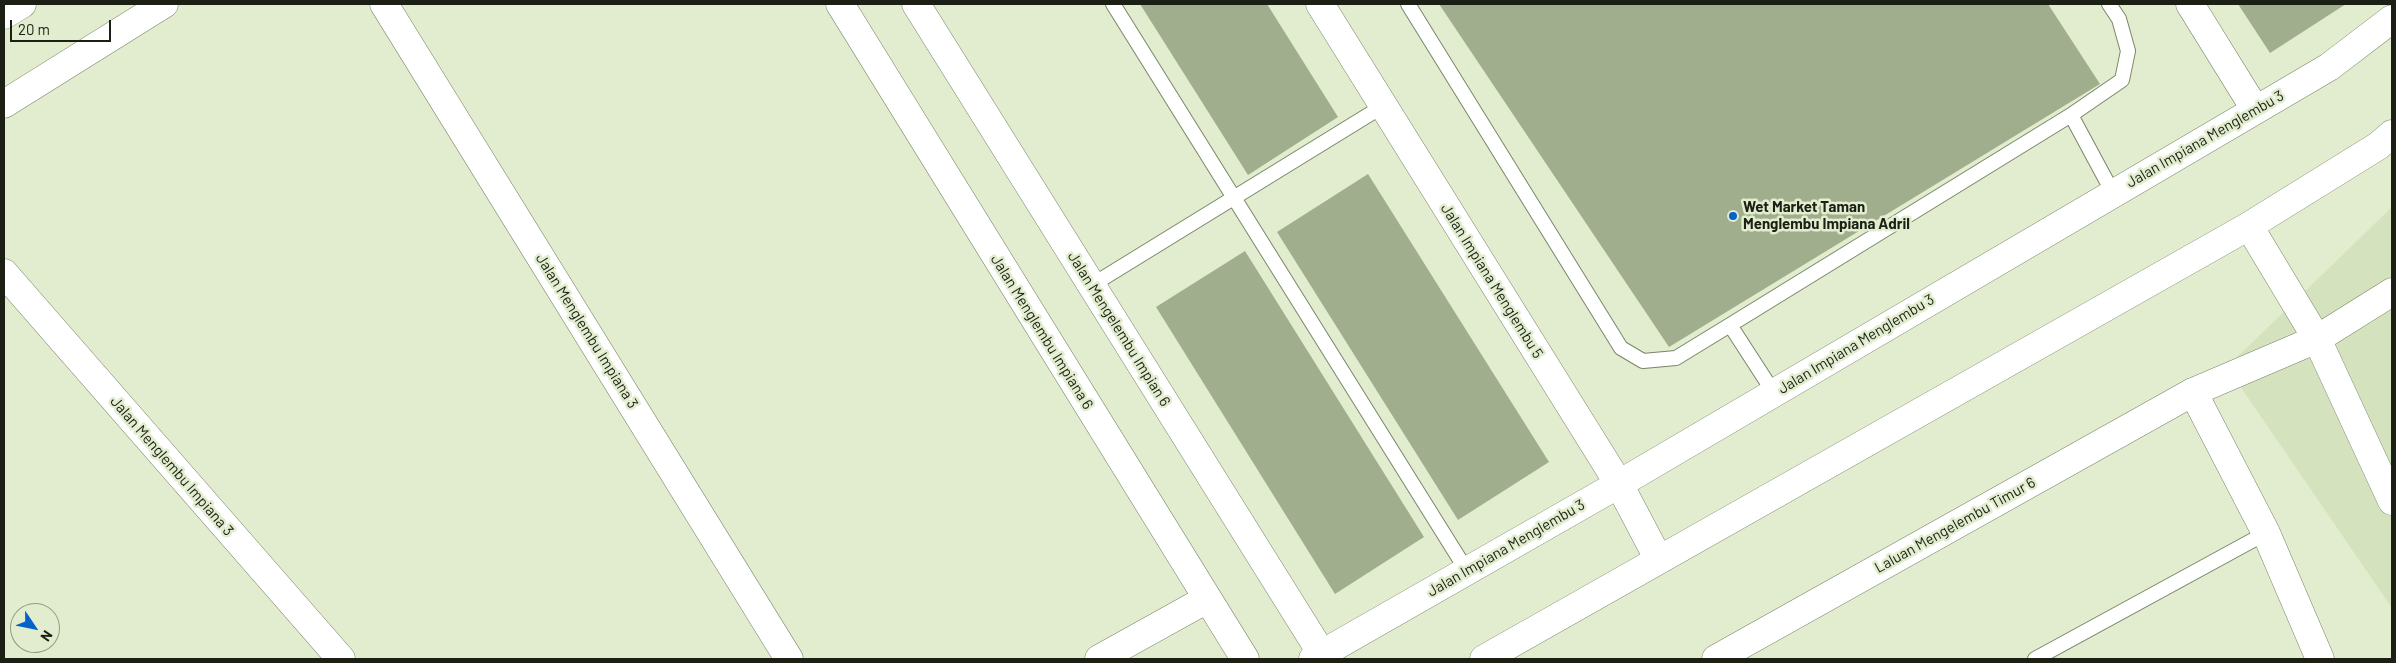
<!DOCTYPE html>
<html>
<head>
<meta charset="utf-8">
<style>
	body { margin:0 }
	#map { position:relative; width:2396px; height:663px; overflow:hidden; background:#e1edce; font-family:Barlow,sans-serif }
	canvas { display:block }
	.frame { position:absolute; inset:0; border:5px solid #1b1f14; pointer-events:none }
	.north { position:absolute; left:10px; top:603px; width:50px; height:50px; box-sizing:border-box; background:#e1edce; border:1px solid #929b84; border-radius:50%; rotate:124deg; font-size:14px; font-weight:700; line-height:20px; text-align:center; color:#1b1f14 }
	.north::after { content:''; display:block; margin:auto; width:18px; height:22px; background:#0462cb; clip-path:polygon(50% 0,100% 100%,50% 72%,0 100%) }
	.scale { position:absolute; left:10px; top:20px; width:101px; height:22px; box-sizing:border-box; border:2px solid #1b1f14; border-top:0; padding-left:6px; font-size:15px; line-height:18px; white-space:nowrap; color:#1b1f14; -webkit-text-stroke:4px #e1edce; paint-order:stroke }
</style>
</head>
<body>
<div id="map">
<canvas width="2396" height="663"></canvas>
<div class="frame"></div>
<div class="north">N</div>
<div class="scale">20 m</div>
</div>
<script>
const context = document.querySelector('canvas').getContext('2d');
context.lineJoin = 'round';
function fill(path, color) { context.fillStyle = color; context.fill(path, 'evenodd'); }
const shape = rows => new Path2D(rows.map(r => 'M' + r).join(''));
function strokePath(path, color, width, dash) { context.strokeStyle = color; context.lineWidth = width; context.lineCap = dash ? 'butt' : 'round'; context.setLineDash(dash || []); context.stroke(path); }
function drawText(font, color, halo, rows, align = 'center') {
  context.font = font + ' Barlow,sans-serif'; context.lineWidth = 5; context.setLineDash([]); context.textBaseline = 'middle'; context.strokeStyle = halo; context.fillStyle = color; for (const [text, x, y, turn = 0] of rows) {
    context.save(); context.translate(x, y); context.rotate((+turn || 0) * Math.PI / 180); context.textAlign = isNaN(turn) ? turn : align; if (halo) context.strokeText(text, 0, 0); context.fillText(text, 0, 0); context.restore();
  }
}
fill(shape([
	[2392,207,2392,608,2227,367]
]), '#d4e2bd');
fill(shape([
	[1140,4,1267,4,1338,117,1248,175],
	[1439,4,2048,4,2100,84,1669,347],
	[2238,4,2346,4,2270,53],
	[1368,174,1549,462,1458,520,1277,232],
	[1245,251,1424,537,1335,594,1156,307]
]), '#a1ae8d');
const service = shape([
	[1113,4,1467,571],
	[1408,4,1621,348,1643,361,1676,358,1730,325],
	[2109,4,2119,19,2128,51,2122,80,2071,115,2113,193],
	[1092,285,1383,106],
	[1774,393,1730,325,2071,115],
	[2035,659,2266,533]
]);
const minor = shape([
	[384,4,789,659],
	[840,4,1245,659],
	[916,4,1322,654],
	[1320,4,1619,484,1659,560],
	[2190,4,2255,109],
	[4,15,22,4],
	[4,104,164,4],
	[4,273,341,659],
	[2392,292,2317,339,2392,501],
	[2193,392,2266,533,2320,659],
	[1099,659,1207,599],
	[1313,659,1619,484,2329,67,2392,19],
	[1484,659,2249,226]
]);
const tertiary = shape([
	[1716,659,2193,392,2317,339,2249,226,2378,146,2392,134]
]);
strokePath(service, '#7a8569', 16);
strokePath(minor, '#7a8569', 29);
strokePath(tertiary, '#7a8569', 29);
strokePath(service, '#fff', 14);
strokePath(minor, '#fff', 28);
strokePath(tertiary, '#fff', 28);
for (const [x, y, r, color] of [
	[1733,216,5,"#0462cb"]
]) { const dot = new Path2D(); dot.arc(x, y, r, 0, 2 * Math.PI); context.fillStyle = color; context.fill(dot); strokePath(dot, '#e1edce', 2); }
drawText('15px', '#1b1f14', '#e1edce', [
	["Jalan Impiana Menglembu 3",2205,139,-30],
	["Jalan Impiana Menglembu 5",1492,281,58],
	["Jalan Mengelembu Impian 6",1119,329,58],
	["Jalan Menglembu Impiana 3",587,331,58],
	["Jalan Menglembu Impiana 6",1042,332,58],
	["Jalan Impiana Menglembu 3",1856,344,-31],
	["Jalan Menglembu Impiana 3",172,466,49],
	["Laluan Mengelembu Timur 6",1955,525,-29],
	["Jalan Impiana Menglembu 3",1506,548,-30]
]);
drawText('bold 15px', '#1b1f14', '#e1edce', [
	["Wet Market Taman",1743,207],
	["Menglembu Impiana Adril",1743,224]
], 'left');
</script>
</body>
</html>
